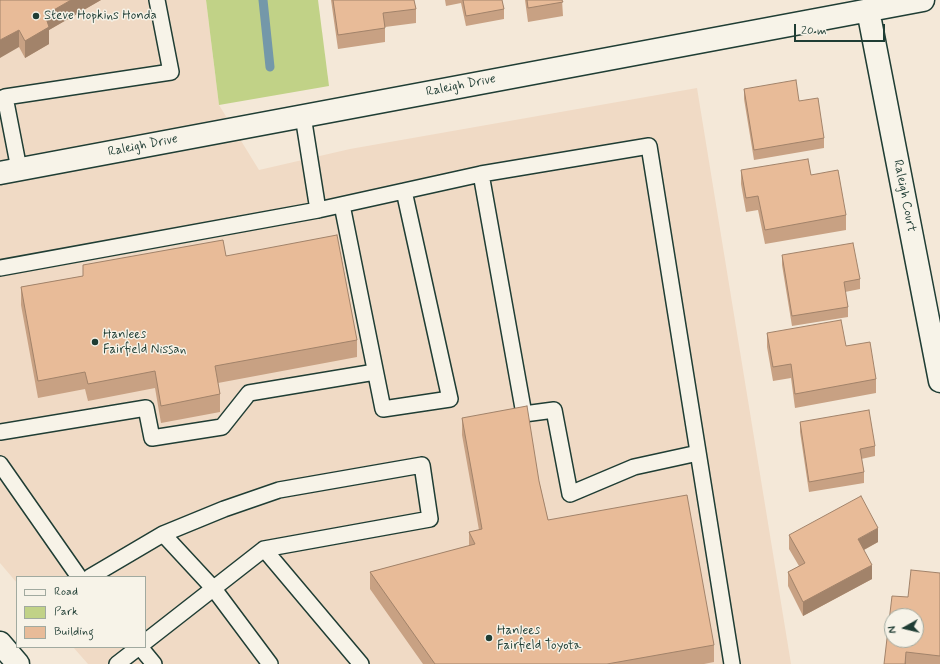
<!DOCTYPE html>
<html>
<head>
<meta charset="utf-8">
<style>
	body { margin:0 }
	#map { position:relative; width:940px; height:664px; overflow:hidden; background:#f4e8d8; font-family:Mynerve,sans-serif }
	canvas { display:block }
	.legend { position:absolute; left:16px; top:576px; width:130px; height:72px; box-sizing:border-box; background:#f7f3e8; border:1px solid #a1aaa0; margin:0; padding:5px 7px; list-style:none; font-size:12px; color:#1f3d34 }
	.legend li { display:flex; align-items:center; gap:8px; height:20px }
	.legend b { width:20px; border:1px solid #a1aaa0 }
	.north { position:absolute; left:884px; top:608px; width:40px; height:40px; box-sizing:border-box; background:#f7f3e8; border:1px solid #a1aaa0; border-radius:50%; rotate:262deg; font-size:11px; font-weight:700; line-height:16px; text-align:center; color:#1f3d34 }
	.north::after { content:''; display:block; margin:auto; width:14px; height:18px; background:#1f3d34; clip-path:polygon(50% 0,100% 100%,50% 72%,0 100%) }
	.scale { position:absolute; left:794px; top:24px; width:91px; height:18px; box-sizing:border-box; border:2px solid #1f3d34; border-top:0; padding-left:5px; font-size:12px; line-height:14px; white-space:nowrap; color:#1f3d34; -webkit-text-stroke:3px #f7f3e8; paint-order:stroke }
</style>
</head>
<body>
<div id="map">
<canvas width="940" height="664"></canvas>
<ul class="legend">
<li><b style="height:5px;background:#f7f3e8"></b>Road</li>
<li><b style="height:11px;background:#c1d287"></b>Park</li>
<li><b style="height:11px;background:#e8bb98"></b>Building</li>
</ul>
<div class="north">N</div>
<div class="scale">20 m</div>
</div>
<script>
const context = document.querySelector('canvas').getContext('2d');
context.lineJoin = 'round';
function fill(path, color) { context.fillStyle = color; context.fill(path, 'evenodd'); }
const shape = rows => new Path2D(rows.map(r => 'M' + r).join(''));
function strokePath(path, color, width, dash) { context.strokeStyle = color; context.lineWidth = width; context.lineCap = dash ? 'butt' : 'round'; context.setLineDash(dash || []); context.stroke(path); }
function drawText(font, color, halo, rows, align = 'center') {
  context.font = font + ' Mynerve,sans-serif'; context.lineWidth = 3; context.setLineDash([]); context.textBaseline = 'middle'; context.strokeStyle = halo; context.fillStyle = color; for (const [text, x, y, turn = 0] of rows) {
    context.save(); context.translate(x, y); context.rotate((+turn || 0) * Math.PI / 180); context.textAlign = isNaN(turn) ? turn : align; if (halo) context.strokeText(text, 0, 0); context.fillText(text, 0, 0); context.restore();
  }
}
fill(shape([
	[0,0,206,0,219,105,259,170,350,149,697,88,791,664,88,664,73,647,145,647,145,577,17,577,17,583,0,563]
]), '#f0dac5');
fill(shape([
	[206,0,318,0,329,86,219,105]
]), '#c1d287');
strokePath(shape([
	[263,0,270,67]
]), '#7498a9', 9);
const lane = shape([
	[5,97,19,169],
	[0,99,5,97,171,72,157,0],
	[303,116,318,210],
	[342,205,383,409,450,399,404,191],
	[0,268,318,210,481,174],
	[0,432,146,408,152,438,222,427,249,393,375,372],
	[698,453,634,467,570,494,554,410,524,414,481,174,649,146,732,664],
	[0,464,79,577],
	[264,549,361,664],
	[90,577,163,534,214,589,270,664],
	[145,642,264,549,430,519,422,465,279,490,224,509,163,534],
	[140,647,154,664],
	[117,664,139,647]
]);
const street = shape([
	[868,10,940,381],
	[0,173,923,0]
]);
const secondary = shape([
	[0,643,18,664]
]);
strokePath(lane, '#1f3d34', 18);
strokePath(street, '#1f3d34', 25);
strokePath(secondary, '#1f3d34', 25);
strokePath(lane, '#f7f3e8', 15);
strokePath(street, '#f7f3e8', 22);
strokePath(secondary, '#f7f3e8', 22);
fill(shape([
	[0,0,101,0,49,30,49,44,25,58,19,47],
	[331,0,414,0,416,9,416,23,385,27,385,42,338,49],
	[445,0,502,0,504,9,504,19,466,26,461,3,446,6],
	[525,0,562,0,563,16,528,22],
	[744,89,799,101,824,138,824,148,754,160,744,99],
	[741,170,811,175,846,215,846,230,765,244,758,210,746,212,741,184],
	[782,255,860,279,860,289,845,292,848,307,848,317,792,326,782,265],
	[226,256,357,340,357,357,218,383,220,394,220,412,161,423,155,388,88,401,85,389,38,398,21,305,21,287,83,276],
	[767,333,846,346,876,379,876,393,795,408,791,378,773,381,767,347],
	[462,418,539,481,548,520,714,645,714,662,704,664,423,664,370,589,370,572,469,546,469,532,479,530,462,435],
	[800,422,875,446,875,456,861,459,864,472,864,483,809,492,800,432],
	[789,535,878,542,864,550,872,579,803,616,788,586,788,572,799,566,789,549],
	[940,573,940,664,884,664,908,597]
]), '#c8a183');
fill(shape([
	[71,0,101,0,49,30,49,44,25,58,25,41,45,15],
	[19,30,19,47,0,58,0,40],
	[878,528,878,542,858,553,858,539],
	[872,565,872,579,803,616,803,602],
	[906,652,906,664,905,664]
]), '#a2836a');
const building = shape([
	[0,0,71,0,45,15,49,27,25,41,19,30,0,40,0,0],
	[333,0,414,0,416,9,383,13,385,28,338,35,333,0],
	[463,0,502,0,504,9,466,16,463,0],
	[527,0,562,0,563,2,528,8,527,0],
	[796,80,799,101,818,98,824,138,754,150,744,89,796,80],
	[808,159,811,175,838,170,846,215,765,230,758,196,746,198,741,170,808,159],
	[337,235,357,340,215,366,220,394,161,406,155,371,88,384,85,372,38,381,21,287,83,276,83,265,223,240,226,256,337,235],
	[853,243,860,279,844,282,848,307,792,316,782,255,853,243],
	[841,320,846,346,870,342,876,379,795,394,791,364,773,367,767,333,841,320],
	[527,406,539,481,548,520,687,495,714,645,607,664,435,664,370,572,475,544,469,532,482,529,462,418,527,406],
	[869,410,875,446,860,449,864,472,809,482,800,422,869,410],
	[861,496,878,528,858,539,872,565,803,602,788,572,805,563,789,535,861,496],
	[911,570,940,573,940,656,906,652,905,664,884,664,892,596,908,597,911,570],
	[892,616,916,616,916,640,892,640,892,616]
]);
fill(building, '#e8bb98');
strokePath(building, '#a2836a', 1);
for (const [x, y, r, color] of [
	[36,16,4,"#1f3d34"],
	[95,342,4,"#1f3d34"],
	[489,638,4,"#1f3d34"]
]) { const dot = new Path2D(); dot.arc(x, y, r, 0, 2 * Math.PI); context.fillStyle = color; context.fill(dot); strokePath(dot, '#f7f3e8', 1.5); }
drawText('13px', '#1f3d34', '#f7f3e8', [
	["Steve Hopkins Honda",44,16],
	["Hanlees",103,335],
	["Fairfield Nissan",103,350],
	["Hanlees",497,631],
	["Fairfield Toyota",497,646]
], 'left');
drawText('13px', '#1f3d34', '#f7f3e8', [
	["Raleigh Drive",461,86,-11],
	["Raleigh Drive",143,146,-11],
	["Raleigh Court",904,196,79]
]);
</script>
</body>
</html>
